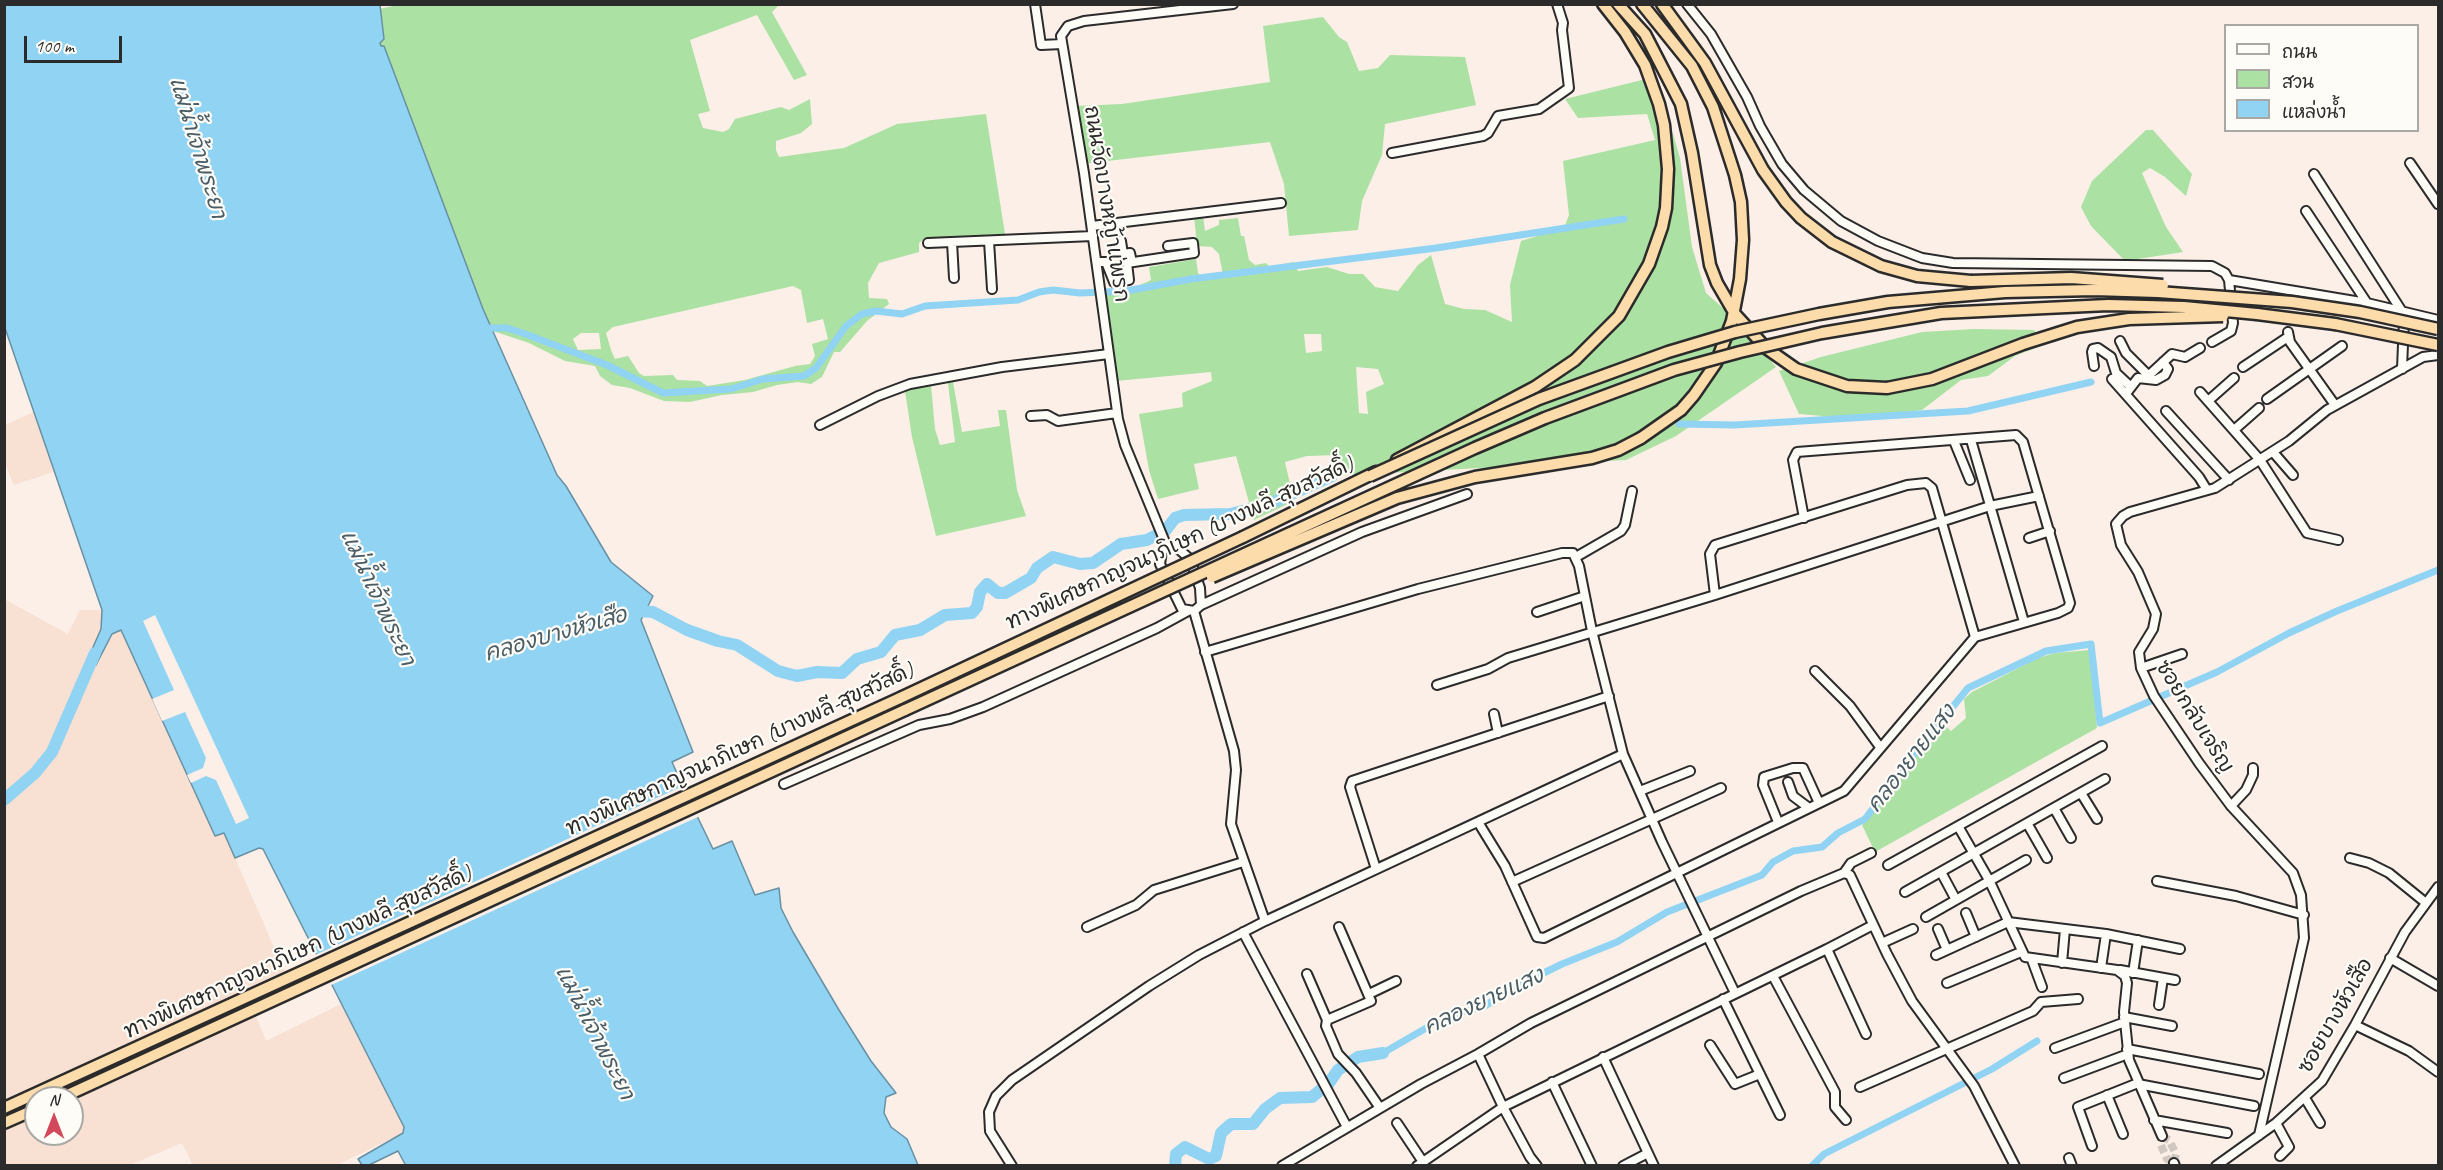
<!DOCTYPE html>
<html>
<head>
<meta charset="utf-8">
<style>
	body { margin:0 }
	#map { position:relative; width:2443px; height:1170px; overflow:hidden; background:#fbefe7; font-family:Caveat,"Playpen Sans Thai",sans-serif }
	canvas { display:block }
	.frame { position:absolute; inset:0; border:6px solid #2b2b2b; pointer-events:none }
	.legend { position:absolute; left:2224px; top:24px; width:195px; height:108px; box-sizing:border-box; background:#fdfcf7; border:2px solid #a9a8a5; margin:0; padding:8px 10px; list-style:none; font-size:18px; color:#2b2b2b }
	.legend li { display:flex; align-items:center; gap:12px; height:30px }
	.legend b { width:30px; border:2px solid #a9a8a5 }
	.north { position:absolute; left:24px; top:1086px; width:60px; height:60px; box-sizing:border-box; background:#fdfcf7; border:2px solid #a9a8a5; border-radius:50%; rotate:0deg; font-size:16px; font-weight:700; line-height:24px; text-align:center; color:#2b2b2b }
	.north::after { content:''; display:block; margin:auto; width:21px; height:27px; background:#d1495b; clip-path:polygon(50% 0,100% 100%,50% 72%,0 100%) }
	.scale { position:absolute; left:24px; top:36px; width:98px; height:27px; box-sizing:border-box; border:3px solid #2b2b2b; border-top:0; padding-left:8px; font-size:18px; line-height:21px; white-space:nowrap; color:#2b2b2b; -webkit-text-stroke:4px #fdfcf7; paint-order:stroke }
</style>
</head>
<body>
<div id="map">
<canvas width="2443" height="1170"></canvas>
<div class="frame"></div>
<ul class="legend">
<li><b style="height:8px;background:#fdfcf7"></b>ถนน</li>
<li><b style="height:16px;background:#abe1a3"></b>สวน</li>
<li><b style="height:16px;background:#91d3f3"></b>แหล่งน้ำ</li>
</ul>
<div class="north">N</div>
<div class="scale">100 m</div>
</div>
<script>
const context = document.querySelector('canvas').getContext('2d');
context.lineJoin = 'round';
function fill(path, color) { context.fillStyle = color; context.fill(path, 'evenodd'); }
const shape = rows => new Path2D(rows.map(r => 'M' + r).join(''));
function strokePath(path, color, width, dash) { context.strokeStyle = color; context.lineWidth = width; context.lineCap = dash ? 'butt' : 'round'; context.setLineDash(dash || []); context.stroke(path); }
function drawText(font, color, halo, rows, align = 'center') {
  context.font = font + ' Caveat,"Playpen Sans Thai",sans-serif'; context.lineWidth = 4.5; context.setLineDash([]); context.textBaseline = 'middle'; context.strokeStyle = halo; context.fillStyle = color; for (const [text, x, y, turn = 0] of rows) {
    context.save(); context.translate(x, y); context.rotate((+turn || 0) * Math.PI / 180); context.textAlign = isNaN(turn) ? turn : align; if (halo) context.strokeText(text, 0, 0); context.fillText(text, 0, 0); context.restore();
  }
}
fill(shape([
	[34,412,53,472,14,485,5,464,5,425],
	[4,599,68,634,80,610,102,610,101,629,84,669,97,665,112,634,121,630,215,836,224,833,291,986,252,1007,266,1041,341,1004,404,1127,403,1133,337,1165,193,1165,182,1143,130,1165,5,1165],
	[36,1098,72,1098,72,1134,36,1134]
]), '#f8e0d3');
fill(shape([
	[403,4,777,5,778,6,772,12,807,75,794,80,757,15,690,40,710,111,698,114,703,128,723,132,729,129,735,119,781,107,789,110,810,99,812,124,801,133,776,141,776,150,779,157,844,148,897,124,986,114,1005,234,925,238,919,243,919,252,879,263,868,283,869,298,887,299,889,304,867,321,840,352,834,352,822,377,811,384,798,382,777,385,753,392,722,395,690,402,664,401,630,388,612,385,600,376,595,366,565,361,529,343,493,331,483,309,384,47,381,46,379,9],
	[793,286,801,290,807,323,823,319,828,339,812,344,815,356,810,364,795,366,745,380,707,386,700,381,677,380,673,375,644,376,639,373,628,356,615,359,611,350,606,333,613,327],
	[581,333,599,333,601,349,578,350,573,339],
	[1323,17,1339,37,1347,42,1359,71,1378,68,1390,55,1465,57,1476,105,1385,124,1382,155,1362,201,1358,230,1289,236,1284,184,1270,142,1082,164,1076,106,1122,104,1270,82,1263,26],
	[1650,78,1671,127,1680,158,1692,247,1706,293,1733,317,1776,367,1676,436,1626,460,1332,476,1338,455,1307,456,1285,462,1294,501,1254,520,1236,456,1194,464,1199,489,1158,499,1149,470,1139,414,1183,407,1182,393,1212,381,1211,372,1116,381,1105,294,1140,285,1151,280,1149,267,1196,259,1198,273,1204,279,1223,275,1219,254,1212,247,1197,246,1194,216,1203,216,1205,231,1219,225,1219,220,1238,218,1241,236,1244,236,1249,260,1255,265,1266,263,1270,267,1293,262,1298,271,1327,267,1349,274,1363,274,1375,287,1398,291,1418,265,1431,255,1445,304,1464,309,1485,310,1512,322,1510,285,1521,241,1564,228,1569,215,1563,161,1655,140,1647,114,1578,118,1565,99],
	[1304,334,1321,334,1322,351,1306,353],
	[1356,367,1378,369,1384,384,1366,392,1368,414,1359,413],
	[2146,130,2153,130,2192,174,2186,196,2165,177,2150,168,2142,173,2166,227,2183,252,2125,261,2091,226,2081,207,2092,181],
	[1974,329,2034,330,2043,345,2015,356,1988,376,1961,380,1922,410,1847,418,1799,414,1779,371,1821,357,1922,332],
	[953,382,962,432,1000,426,998,410,1006,410,1017,490,1026,516,936,536,912,437,905,391,931,385,935,429,940,445,955,442,948,383],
	[2090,650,2097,728,1875,852,1862,825,1942,723,1951,731,1966,718,1964,699,1972,692,2038,658,2055,653]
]), '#abe1a3');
const water = shape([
	[4,5,380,5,384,39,380,43,381,46,384,46,483,309,557,475,566,486,611,562,653,596,641,620,693,752,672,762,686,793,713,849,732,841,755,895,779,888,781,908,793,932,839,1010,871,1061,896,1093,886,1097,884,1113,891,1127,907,1139,918,1165,406,1166,398,1151,369,1165,362,1165,358,1159,403,1133,404,1127,263,849,259,848,235,858,224,833,215,836,121,630,112,634,96,665,83,670,101,629,102,610,5,328,4,5]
]);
fill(water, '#91d3f3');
strokePath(water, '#6890a3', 1.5);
fill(shape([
	[155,615,249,818,236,824,216,780,206,776,191,783,187,775,203,768,206,758,185,712,162,721,152,699,174,690,143,621],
	[685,785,700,816,329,986,313,956]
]), '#fbefe7');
strokePath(shape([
	[485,328,507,328,528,335,607,365,663,393,731,389,763,379,804,376,816,368,846,326,862,314,876,311,902,314,925,306,1018,300,1039,292,1053,290,1080,293,1126,291,1191,279,1436,248,1624,219],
	[1679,424,1735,425,1968,411,2091,382],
	[1383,1053,1447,1016,1485,1006,1507,991,1562,964,1617,942,1667,912,1762,875,1773,862,1793,851,1822,847,1838,833,1865,819,1912,757,1968,688,2046,651,2091,644,2100,723,2217,672,2289,633,2337,611,2438,570],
	[1812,1166,1824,1154,1992,1069,2037,1041]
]), '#91d3f3', 7);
strokePath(shape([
	[630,614,638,611,653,612,687,630,718,641,737,645,778,671,797,676,817,672,842,673,857,659,881,652,895,635,920,630,945,615,972,613,977,607,980,592,987,584,998,593,1005,593,1031,578,1037,568,1053,557,1080,564,1093,563,1121,544,1147,540,1166,530,1175,518,1184,515,1230,514,1267,505,1332,476],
	[4,800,35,773,52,752,95,653],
	[1175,1166,1176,1154,1185,1147,1209,1159,1216,1156,1221,1133,1231,1124,1253,1124,1265,1109,1280,1098,1312,1097,1329,1083,1338,1070,1358,1057,1383,1053]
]), '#91d3f3', 12);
strokePath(shape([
	[2162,1136,2169,1140,2176,1154,2174,1163,2167,1159,2160,1143,2162,1136]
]), '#d1c8c1', 8, [8, 4]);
const minor = shape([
	[1035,4,1041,45,1062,44],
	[1687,4,1711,34,1747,97,1760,126,1782,164,1804,190,1841,221,1878,241,1922,258,1953,263,2212,266,2225,273,2229,280,2233,323,2231,331,2212,342],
	[1392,153,1483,136,1488,133,1498,116,1539,109,1569,88,1562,30,1563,23,1557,4],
	[2410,163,2438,204],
	[2314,174,2401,310],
	[2306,211,2367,303],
	[1092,226,1281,203],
	[989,241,992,289],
	[1121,241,1123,254,1130,253,1132,262],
	[952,242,954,278],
	[928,243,1093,236],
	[1097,262,1106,262,1114,282,1129,280,1127,263,1194,253,1193,243,1168,246],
	[2229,280,2367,303,2438,320],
	[2288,332,2290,342,2335,405],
	[2120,341,2126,353,2149,376],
	[2094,366,2092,352,2093,349,2098,348,2111,357,2116,373,2131,387],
	[2243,367,2288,337],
	[2402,369,2404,319],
	[2146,378,2172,354,2185,357,2200,348],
	[2112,379,2199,477,2207,490],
	[2128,391,2138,378,2156,380,2165,375,2168,369,2163,362],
	[2200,392,2260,460,2307,533,2338,540],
	[2267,399,2342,346],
	[2208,401,2234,378],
	[2166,411,2229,480],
	[1031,416,1047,415,1058,421,1117,413],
	[820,425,878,396,910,384,1002,367,1109,354],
	[2234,430,2259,408],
	[1971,440,2024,622],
	[1954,441,1970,480],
	[2273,452,2293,475],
	[2029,538,2050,531],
	[1175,546,1190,559,1200,588,1201,605,1194,611,1182,609,1160,564,1162,551,1167,547,1175,546],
	[1167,547,1125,445,1118,419,1084,173,1061,36,1068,26,1084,21,1233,4],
	[1576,557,1621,531,1625,525,1632,491],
	[1715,595,1710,554,1715,545,1907,485,1926,483,1932,488,1975,637],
	[1201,605,1362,532,1467,494],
	[1194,611,1234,751,1236,770,1231,824,1265,921],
	[1537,612,1585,596],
	[1205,652,1418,589,1562,553,1573,553,1579,566,1592,631,1623,754,1662,842,1735,993],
	[2141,668,2182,654],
	[1815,671,1850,706,1880,747],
	[1437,685,1488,669,1508,658,1715,595,1990,506,2039,496],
	[1494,714,1498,733],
	[1788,782,1793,796,1809,808],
	[784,784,919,725,950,719,983,707,1157,628,1188,611],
	[1640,791,1690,771],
	[2081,793,2097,819],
	[2231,806,2246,790,2253,775,2253,768],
	[2054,808,2071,838],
	[1478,822,1505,866,1537,937,1544,938,1844,791,1975,637,2058,613,2068,608,2070,603,2023,442,2016,435,1797,452,1793,460,1804,518],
	[1778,822,1763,785,1764,777,1793,768,1803,768,1819,803],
	[2027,823,2047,858],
	[1958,826,1989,880,2025,957,2117,970,2125,976,2127,983,2124,1012,2129,1060,2162,1136],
	[2350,858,2369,863,2389,873,2426,903],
	[1888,865,2102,746],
	[1376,869,1350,787,1352,781,1609,696],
	[1941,872,1956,900],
	[1844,873,1851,863,1871,853],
	[2157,881,2236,896,2304,915],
	[1512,882,1721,788],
	[1905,892,2105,779],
	[1966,913,1976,937],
	[1926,917,2026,860],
	[1087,927,1136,905,1154,890,1243,862],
	[1339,927,1371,1001,1327,1020,1326,1026,1338,1054,1356,1073,1380,1108],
	[1938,929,1947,950],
	[1243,932,1347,1127],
	[1882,943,1913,929],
	[1827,949,1866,1034],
	[1936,955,2008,922,2106,934,2180,949],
	[2390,958,2438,986],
	[2032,960,2042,987],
	[2062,963,2065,929],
	[2101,968,2106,934],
	[2120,970,2175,980],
	[2133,973,2138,940],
	[1307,974,1327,1020],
	[1773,976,1835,1092,1835,1107,1846,1120],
	[1947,983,2021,952],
	[1369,994,1396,981],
	[1723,999,1780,1115],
	[2159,1005,2163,978],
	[2124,1017,2172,1026],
	[2355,1025,2409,1051,2438,1072],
	[1710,1045,1735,1084,1760,1074],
	[2055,1048,2125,1022],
	[2127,1049,2259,1074],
	[1478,1054,1503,1107,1530,1157,1537,1166],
	[1603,1057,1654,1166],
	[2064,1078,2128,1054],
	[1552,1082,1592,1166],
	[2138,1084,2254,1106],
	[1860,1087,2033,1011,2041,1002,2078,999],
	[2107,1095,2123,1134],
	[2305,1098,2320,1123],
	[2154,1120,2227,1133],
	[1397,1123,1423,1162],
	[2276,1123,2289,1147,2280,1156],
	[2259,1135,2304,938,2301,895,2293,873,2231,806,2199,763,2154,696,2141,668,2139,652,2153,629,2156,614,2138,572,2121,545,2116,524,2123,516,2130,512,2215,488,2289,441,2327,410,2423,357,2438,355],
	[2092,1146,2078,1107,2138,1083],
	[2069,1158,2072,1166],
	[2174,1163,2175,1166],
	[1012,1166,990,1131,989,1112,996,1096,1012,1080,1149,986,1199,955,1265,921,1623,754],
	[1282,1166,1421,1084,1478,1054,1531,1023,1801,891,1844,873,1850,875,1887,954,1912,1001,1974,1086,2015,1166],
	[1417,1166,1503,1107,1827,949,1873,925],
	[1623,1166,1648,1153],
	[2216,1166,2276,1123,2322,1081,2355,1025,2405,932,2438,887]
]);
const highway = shape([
	[1618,4,1645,34,1681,104,1692,153,1710,265,1717,283,1735,314,1766,348,1796,369,1847,386,1887,388],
	[1662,4,1705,63,1763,170,1786,202,1801,218,1832,242,1881,266,1917,276,1971,281],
	[2257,314,2335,324],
	[1641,438,1681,410,1694,395,1716,363,1732,321,1740,279,1743,240,1741,202,1735,175,1713,107,1692,66,1642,4],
	[1397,460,1535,387,1575,360,1619,316,1649,264,1662,227,1666,208,1668,169,1664,125,1659,104,1645,65,1625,32,1603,4],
	[1243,537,1376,472],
	[61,1098,905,710],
	[4,1108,900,698],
	[4,1123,36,1109]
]);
strokePath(minor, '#2b2b2b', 12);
strokePath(highway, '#2b2b2b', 15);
strokePath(minor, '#fdfcf7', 8);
strokePath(highway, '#fddcac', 10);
const highwayBridge = shape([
	[1971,281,2071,278,2163,285],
	[2335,324,2438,345],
	[1887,388,1932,379,2023,344,2077,327,2129,319,2223,316],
	[1370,476,1539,399,1668,352,1735,332,1819,314,1888,302,2005,292,2094,290,2158,292,2292,302,2360,312,2438,329],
	[1212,577,1397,498,1475,477,1592,458,1618,450,1641,438],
	[900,698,1243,537],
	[905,710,1475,448,1545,418,1674,370,1740,352,1822,333,1941,313,2108,305,2184,307,2257,314]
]);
strokePath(highwayBridge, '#2b2b2b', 15, []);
strokePath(highwayBridge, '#fddcac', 10);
drawText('21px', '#2b2b2b', '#fdfcf7', [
	["ถนนวัดบางหญ้าแพรก",1106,204,81],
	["ทางพิเศษกาญจนาภิเษก (บางพลี-สุขสวัสดิ์)",1180,544,-25],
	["ซอยกลับเจริญ",2194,717,58],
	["ทางพิเศษกาญจนาภิเษก (บางพลี-สุขสวัสดิ์)",740,750,-25],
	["ทางพิเศษกาญจนาภิเษก (บางพลี-สุขสวัสดิ์)",298,953,-25],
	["ซอยบางหัวเสือ",2336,1016,-60]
]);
drawText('italic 22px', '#4a5d67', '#fdfcf7', [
	["แม่น้ำเจ้าพระยา",197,148,73],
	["แม่น้ำเจ้าพระยา",377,598,65],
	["คลองบางหัวเสือ",556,635,-16],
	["คลองยายแสง",1912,759,-52],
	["คลองยายแสง",1484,1002,-25],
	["แม่น้ำเจ้าพระยา",594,1033,63]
]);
</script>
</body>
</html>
